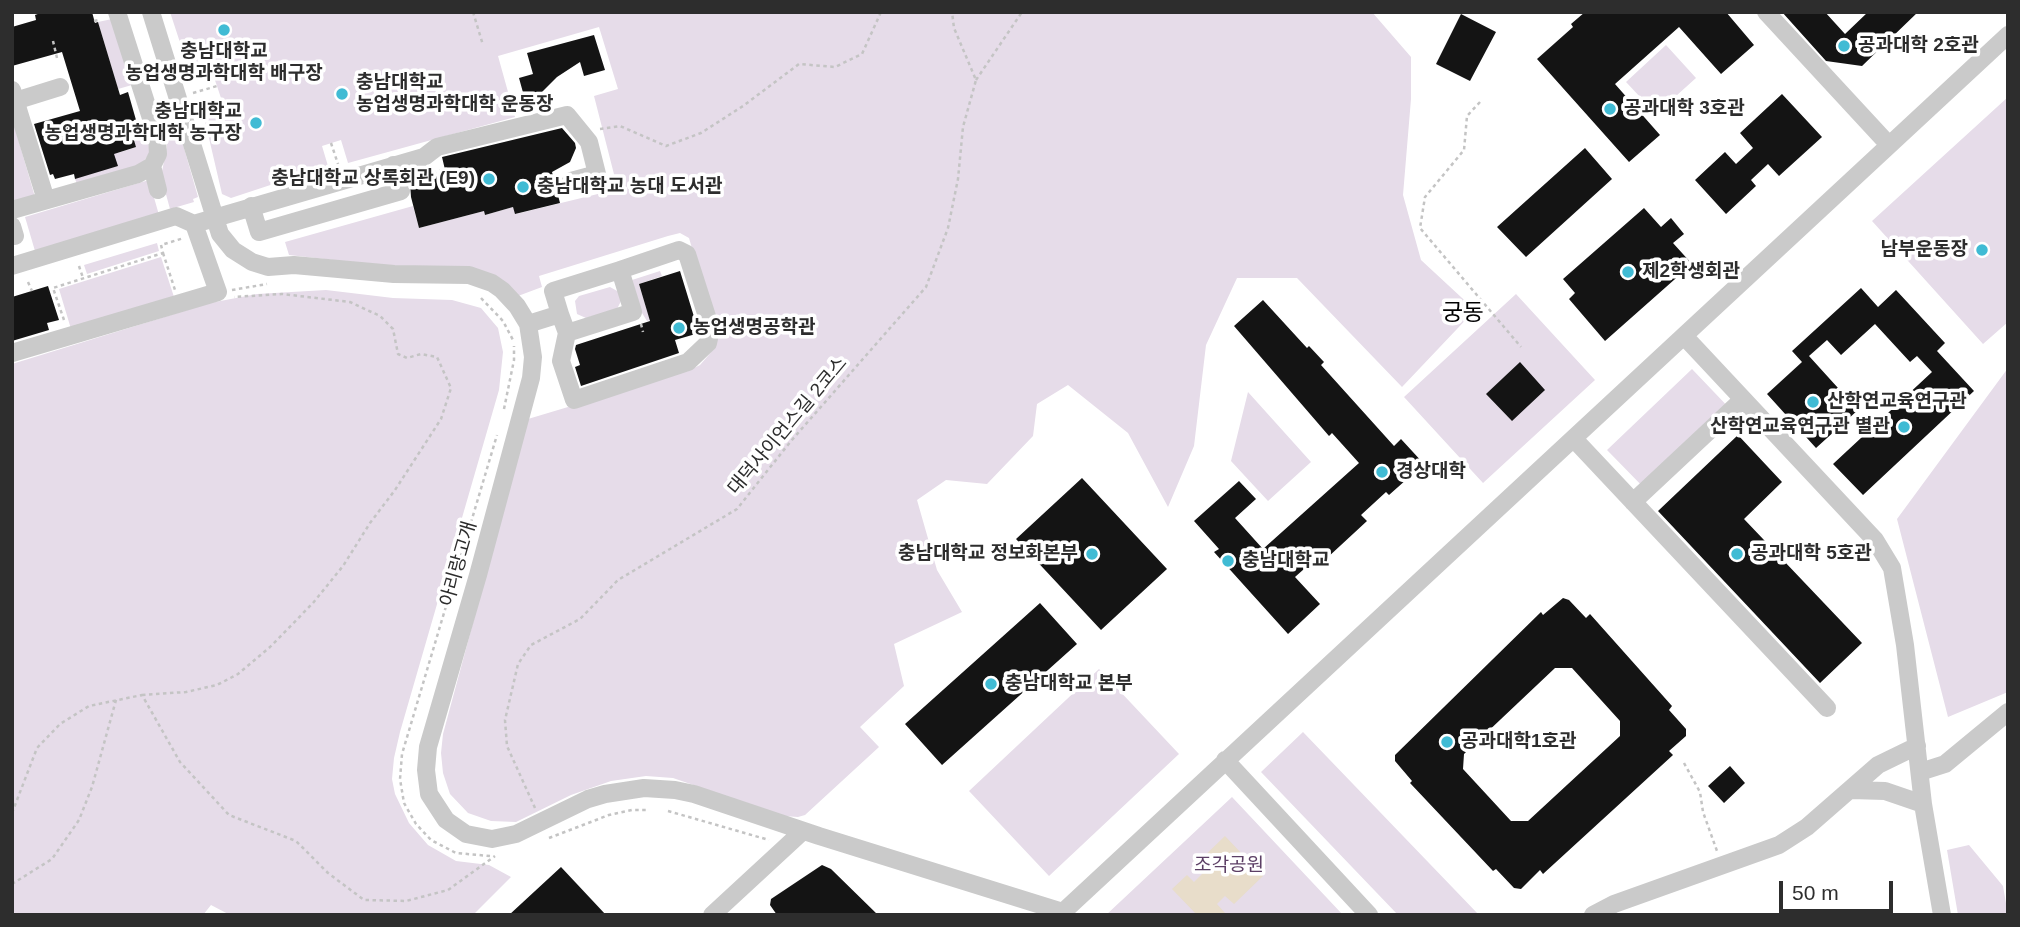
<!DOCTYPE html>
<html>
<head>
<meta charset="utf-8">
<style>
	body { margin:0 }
	#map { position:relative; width:2020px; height:927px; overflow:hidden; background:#fff; font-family:Helvetica,sans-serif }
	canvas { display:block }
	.frame { position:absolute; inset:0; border:14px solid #2d2d2d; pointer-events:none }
	.scale { position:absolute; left:1779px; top:881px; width:114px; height:32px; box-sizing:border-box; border:4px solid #2d2d2d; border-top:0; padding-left:9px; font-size:21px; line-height:24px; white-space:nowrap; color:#2d2d2d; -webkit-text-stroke:5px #fff; paint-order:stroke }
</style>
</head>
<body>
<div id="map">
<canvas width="2020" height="927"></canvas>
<div class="frame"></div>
<div class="scale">50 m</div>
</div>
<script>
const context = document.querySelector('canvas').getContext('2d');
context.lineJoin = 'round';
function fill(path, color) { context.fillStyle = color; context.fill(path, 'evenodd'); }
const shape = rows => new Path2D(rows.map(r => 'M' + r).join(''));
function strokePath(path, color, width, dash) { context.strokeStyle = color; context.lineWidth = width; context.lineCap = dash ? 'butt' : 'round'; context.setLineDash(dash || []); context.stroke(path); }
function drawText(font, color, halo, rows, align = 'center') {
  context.font = font + ' Helvetica,"Noto Sans KR",sans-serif'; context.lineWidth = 7; context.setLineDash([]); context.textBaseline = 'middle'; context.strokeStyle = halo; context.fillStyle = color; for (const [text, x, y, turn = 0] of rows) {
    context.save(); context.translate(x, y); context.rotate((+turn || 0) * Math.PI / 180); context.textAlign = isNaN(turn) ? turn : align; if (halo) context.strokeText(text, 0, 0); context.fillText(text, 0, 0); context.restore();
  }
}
fill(shape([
	[170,12,1372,12,1411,57,1411,99,1403,195,1421,260,1475,310,1402,387,1297,278,1237,278,1206,345,1194,446,1168,507,1128,433,1068,385,1037,404,1033,436,987,484,946,480,917,500,937,570,962,612,894,644,904,686,860,727,879,747,805,815,798,817,784,816,673,778,646,776,611,781,571,795,516,822,491,821,468,813,450,794,443,773,441,753,443,734,528,419,688,371,700,365,714,349,717,334,689,238,680,233,668,236,539,276,542,287,518,296,482,271,463,266,396,267,289,255,285,242,413,206,419,228,484,211,485,215,513,207,516,214,610,191,616,182,594,96,618,89,599,27,498,56,515,117,348,163,341,140,322,146,328,166,231,198,222,194,202,108,202,104,216,99,222,101,217,86,211,69,207,75,196,78,191,76],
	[112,19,132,85,118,89,98,22],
	[1666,45,1696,78,1656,114,1626,82],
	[2008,97,2008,322,1983,344,1872,221],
	[171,116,176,120,198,197,193,199,194,202,170,209,161,176,167,147,167,119],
	[12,118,35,197,12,204],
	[144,123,150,152,140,167,78,186,75,179,110,141,118,153,136,147,130,127],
	[149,180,159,215,35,251,25,217],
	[157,243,159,251,87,274,84,265],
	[161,257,174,297,71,329,59,289],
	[660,271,662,276,639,284,650,320,647,321,642,313,632,280],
	[610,287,619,292,622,299,617,309,586,318,577,314,575,301,579,296],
	[326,290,393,298,452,300,481,308,498,328,503,352,499,390,400,732,394,758,392,779,395,794,409,823,428,845,456,861,489,865,511,877,473,915,230,915,211,905,203,915,12,915,12,364,210,303,257,294],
	[1516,294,1595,380,1483,483,1404,397],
	[2008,368,2008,692,1948,717,1897,519],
	[1692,369,1734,413,1649,493,1607,450],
	[1248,392,1311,462,1268,501,1231,461],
	[1099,669,1179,754,1049,876,969,791],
	[1303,732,1479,915,1398,915,1261,772],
	[1232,797,1343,915,1106,915],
	[1969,845,2003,886,2008,915,1958,915,1947,850]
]), '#e6dce9');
fill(shape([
	[1225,836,1263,876,1234,904,1225,896,1217,904,1225,913,1223,915,1197,915,1172,889,1187,875,1194,882,1202,874,1195,865]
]), '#e8ddca');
fill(shape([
	[43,12,92,12,95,23,98,22,120,95,128,92,136,120,129,123,136,147,114,154,118,166,75,179,74,174,55,179,53,174,50,175,34,124,80,111,62,52,12,66,12,27,36,20,35,15],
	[1585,12,1726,12,1754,45,1721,74,1679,27,1615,84,1660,135,1629,162,1537,59,1573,27,1571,24],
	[1782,12,1825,12,1845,34,1868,12,1918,12,1862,66,1826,61],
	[1461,14,1496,32,1470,81,1436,64],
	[594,35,605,70,584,76,580,62,557,77,541,93,544,102,527,107,519,78,533,74,527,53],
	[1782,94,1822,137,1779,176,1768,164,1751,180,1756,186,1726,214,1695,180,1725,152,1736,164,1753,148,1740,133],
	[562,128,575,143,576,148,570,162,552,172,560,203,515,214,513,207,485,215,484,211,419,228,411,197,410,183,446,174,442,157],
	[1585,148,1612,179,1526,257,1497,227],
	[1644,208,1661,227,1671,218,1684,234,1673,243,1692,264,1605,341,1569,299,1575,293,1563,279],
	[680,271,699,333,675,340,679,353,581,386,575,367,580,365,575,349,576,345,650,321,639,284],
	[48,286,59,320,47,323,49,330,12,341,12,297],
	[1861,288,1878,307,1896,290,1945,343,1937,351,1974,391,1863,495,1833,464,1932,372,1917,356,1910,362,1875,324,1841,355,1827,340,1809,356,1858,410,1816,448,1767,394,1802,362,1792,351],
	[1263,300,1307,348,1309,346,1324,362,1321,365,1394,446,1401,439,1424,464,1389,495,1386,492,1361,515,1367,521,1327,558,1322,553,1295,577,1320,604,1288,634,1214,552,1219,549,1194,521,1239,481,1256,499,1235,518,1263,549,1359,463,1332,433,1329,436,1234,326],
	[1520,362,1545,390,1512,421,1486,394],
	[1738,435,1782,482,1744,519,1862,643,1820,683,1658,511],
	[1082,478,1167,569,1101,630,1016,539],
	[1563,598,1569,600,1586,618,1590,614,1672,706,1669,710,1686,729,1686,736,1669,751,1673,755,1543,874,1540,870,1521,889,1514,888,1496,869,1493,871,1410,783,1412,781,1395,761,1395,755,1541,612,1543,615],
	[1555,668,1572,668,1620,721,1620,736,1528,821,1511,821,1463,769,1464,754],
	[1040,603,1077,644,942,765,905,724],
	[1730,766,1745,783,1724,803,1708,786],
	[822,865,831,869,878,915,777,915,770,905,771,899],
	[561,867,606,915,509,915]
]), '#141414');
strokePath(shape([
	[473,12,483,45],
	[94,21,99,20],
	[53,41,57,58],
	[976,80,1022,12],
	[193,93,217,86],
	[542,96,553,93,556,102],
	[1480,102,1467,116,1464,150,1425,197,1420,228,1521,347],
	[600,129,620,126,666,146,701,133,743,106,799,64,835,67,862,54,881,12],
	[331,143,338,164],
	[413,180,445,169],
	[163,253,175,290],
	[79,266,83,278],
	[28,282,32,291],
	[232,290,267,284],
	[481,298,503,321,513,340],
	[64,320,53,288,163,253,161,245,184,238],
	[641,324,643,332],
	[504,409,514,360,514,346],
	[142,695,186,692,217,685,238,674,270,647,313,603,343,566,370,523,395,490,441,419,451,388,437,357,421,354,407,358,398,354,393,329,380,316,350,302,282,294,234,297],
	[1684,763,1700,792,1703,812,1717,851],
	[535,808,507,746,505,720,518,664,531,645,580,619,618,580,737,509,791,441,926,287,948,228,958,179,963,127,976,80,954,28,952,12],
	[668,811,769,840],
	[12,813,37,748,60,724,89,706,142,695,180,762,229,815,296,841,328,873,364,900,406,901,448,890,495,856],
	[549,838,609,815,632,810,646,810],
	[490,856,456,853,431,840,416,824,404,803,400,779,402,754,497,435],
	[12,884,52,859,79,820,92,787,116,700]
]), '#c4c4c4', 2.5, [3.5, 3.5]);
strokePath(shape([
	[151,12,220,234,233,250,252,262,268,267,294,265,394,274,469,275,492,283,502,290,517,306,528,324,533,357,531,378,478,575,428,747,426,770,429,794,446,820,466,834,492,839,516,834,588,799,605,794,644,788,675,790,694,794,819,836,1063,912],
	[1766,12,1889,145],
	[12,90,46,200],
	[15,101,60,87],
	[152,166,158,190],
	[251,206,259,232,401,191,393,165],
	[12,210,138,174,152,166,158,154,157,137,117,12],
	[12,226,15,236],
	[12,266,176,216,194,224,424,157,437,147,567,115,589,142,597,174,571,181],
	[528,324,560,314,553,291,620,270,633,312,567,333,560,314],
	[567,333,561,361,574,400,688,362,708,343,711,329,687,254,679,250,620,270],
	[1684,336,1875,540,1892,568,1905,645,1923,804,1942,915],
	[12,353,218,292,194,224],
	[1574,439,1827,708],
	[1633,502,1742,400],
	[1225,760,1369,915],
	[1920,772,1945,764,2008,712],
	[1851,790,1885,791,1923,804],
	[1063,912,2008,35],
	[712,915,803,831],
	[1593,915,1614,904,1779,845,1807,827,1878,765,1917,746]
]), '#cacaca', 18);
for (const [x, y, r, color] of [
	[224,30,7,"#40bbd4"],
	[1844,46,7,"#40bbd4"],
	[342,94,7,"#40bbd4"],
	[1610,109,7,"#40bbd4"],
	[256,123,7,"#40bbd4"],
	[489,179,7,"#40bbd4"],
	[523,187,7,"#40bbd4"],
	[1982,250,7,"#40bbd4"],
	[1628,272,7,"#40bbd4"],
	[679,328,7,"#40bbd4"],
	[1813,402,7,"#40bbd4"],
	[1904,427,7,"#40bbd4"],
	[1382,472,7,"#40bbd4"],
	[1092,554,7,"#40bbd4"],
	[1737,554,7,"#40bbd4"],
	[1228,561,7,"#40bbd4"],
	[991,684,7,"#40bbd4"],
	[1447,742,7,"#40bbd4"]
]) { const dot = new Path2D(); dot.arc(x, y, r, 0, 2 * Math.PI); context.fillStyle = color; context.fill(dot); strokePath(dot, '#fff', 2.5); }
drawText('bold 19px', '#2d2d2d', '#fff', [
	["공과대학 2호관",1858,46],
	["충남대학교",224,52,"center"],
	["농업생명과학대학 배구장",224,74,"center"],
	["충남대학교",356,83],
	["농업생명과학대학 운동장",356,105],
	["공과대학 3호관",1624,109],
	["충남대학교",242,112,"right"],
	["농업생명과학대학 농구장",242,134,"right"],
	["충남대학교 상록회관 (E9)",475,179,"right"],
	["충남대학교 농대 도서관",537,187],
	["남부운동장",1968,250,"right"],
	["제2학생회관",1642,272],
	["농업생명공학관",693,328],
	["산학연교육연구관",1827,402],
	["산학연교육연구관 별관",1890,427,"right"],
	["경상대학",1396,472],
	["충남대학교 정보화본부",1078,554,"right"],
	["공과대학 5호관",1751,554],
	["충남대학교",1242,561],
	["충남대학교 본부",1005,684],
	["공과대학1호관",1461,742]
], 'left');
drawText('19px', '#2d2d2d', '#fff', [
	["대덕사이언스길 2코스",788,426,-50],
	["아리랑고개",459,564,-74]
]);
drawText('19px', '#5c3f65', '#fff', [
	["조각공원",1229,866]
]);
drawText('23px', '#000', '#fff', [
	["궁동",1463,314]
]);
</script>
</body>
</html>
